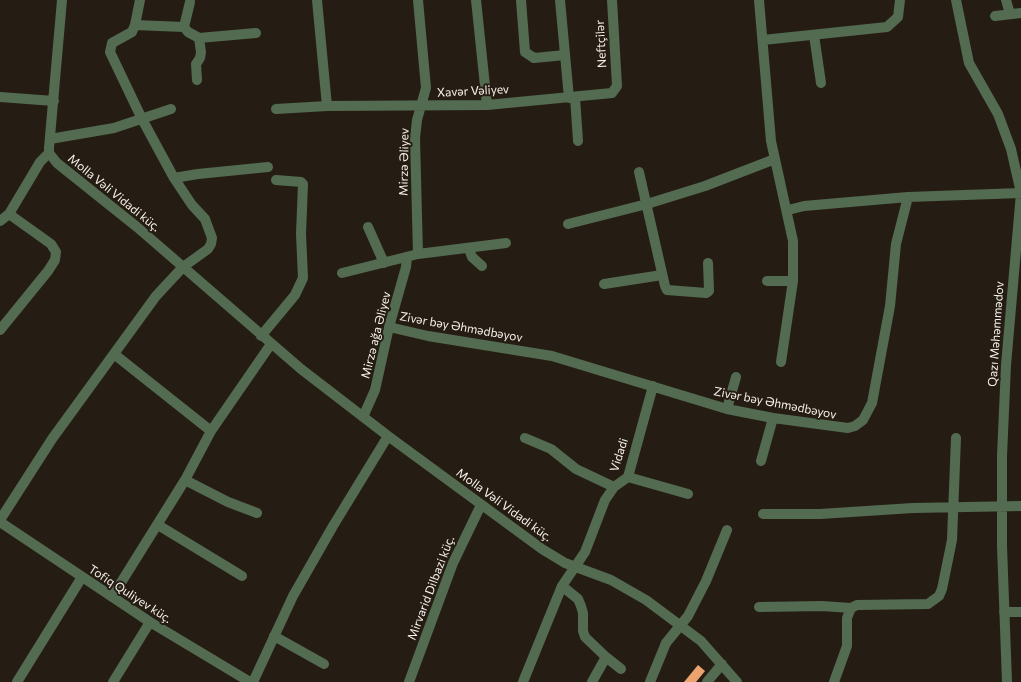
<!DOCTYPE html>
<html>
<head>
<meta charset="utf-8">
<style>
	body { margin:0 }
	canvas { display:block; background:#251d13 }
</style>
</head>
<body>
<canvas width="1021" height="682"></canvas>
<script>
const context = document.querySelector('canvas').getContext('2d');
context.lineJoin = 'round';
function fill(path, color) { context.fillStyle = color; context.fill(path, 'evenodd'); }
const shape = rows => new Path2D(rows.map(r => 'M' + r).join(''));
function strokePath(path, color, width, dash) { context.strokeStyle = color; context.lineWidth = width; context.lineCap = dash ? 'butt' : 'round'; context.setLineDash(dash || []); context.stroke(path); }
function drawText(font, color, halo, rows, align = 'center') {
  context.font = font + ' Commissioner,sans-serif'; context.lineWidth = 4; context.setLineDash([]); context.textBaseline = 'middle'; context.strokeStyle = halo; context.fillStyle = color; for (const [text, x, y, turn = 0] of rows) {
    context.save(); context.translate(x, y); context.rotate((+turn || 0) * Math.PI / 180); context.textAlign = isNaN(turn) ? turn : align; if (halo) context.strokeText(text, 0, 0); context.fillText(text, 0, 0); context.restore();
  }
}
fill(shape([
	[698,665,705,671,696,682,684,682]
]), '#eda36d');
strokePath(shape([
	[62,0,49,148,49,153,57,163,137,227,301,369,388,436,542,549,565,563,611,580,646,600,701,641,737,682],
	[317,0,327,106],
	[476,0,487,105],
	[521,0,525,52,534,58,565,55],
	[560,0,569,98],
	[759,0,771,141,793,241,793,281,781,362],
	[956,0,969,63,998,114,1011,149,1021,193,1006,365,1002,456,1002,546,1007,682],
	[1006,0,1010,14],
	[995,16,1021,13],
	[135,25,184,27,190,2],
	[184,27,188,32,199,38,256,33],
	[814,35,821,83],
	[763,40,887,27,898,17,900,0],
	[197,80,196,64,200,58,201,52,199,38],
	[0,97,54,101],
	[575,97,578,141],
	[276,109,327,106,487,105,612,93,617,86,612,0],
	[50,139,114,128,171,109],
	[639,172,665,286,667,290,706,293,709,291,708,263],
	[174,178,198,174,268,167],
	[788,210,804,206,908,197,1021,193],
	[0,221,9,214,40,162,49,153],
	[568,224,647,204,705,186,775,159],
	[368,227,384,263],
	[469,249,472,257,482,266],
	[418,254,415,138,417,120,426,88,418,0],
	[342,273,418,254,506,243],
	[767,281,793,281],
	[604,284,662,275],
	[389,327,428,336,552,356,727,409,773,418,848,428,855,426,863,420,872,403,890,306,896,244,908,197],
	[0,330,48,271,55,260,56,252,51,244,9,214],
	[261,336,295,295,303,278,301,234,303,184,301,182,276,180],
	[114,354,211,431],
	[727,409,736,377],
	[363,417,375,390,389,327,406,267,407,257],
	[525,438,551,449,576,469,614,487],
	[761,461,773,418],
	[628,477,688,494],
	[185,480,228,502,257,513],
	[763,514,820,514,913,508,1021,506],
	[0,520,52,439,156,296,183,267,208,249,211,244,212,238,205,219,192,205,174,178,142,119,110,52,112,43,132,32,135,25,140,0],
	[0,522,150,622,250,682],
	[158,525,242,576],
	[562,586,578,599,581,606,583,613,583,631,585,637,606,657,621,669],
	[112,597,185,480,211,431,271,344],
	[759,607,822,606,851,608],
	[1004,612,1021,612],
	[274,636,324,664],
	[17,682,82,577],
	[113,682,150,622],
	[253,682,293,596,333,526,388,436],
	[409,682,453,563,481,505],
	[523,682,562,586,585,552,605,500,614,487,628,477,653,386],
	[592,682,606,657],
	[650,682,666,643,688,616,706,581,727,530],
	[707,682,722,664],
	[834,682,847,646,847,618,851,608,857,605,928,604,939,596,942,589,952,540,956,438]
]), '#536b50', 10);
drawText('12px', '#f8f2eb', '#251d13', [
	["Neftçilər",601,44,-93],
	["Xavər Vəliyev",473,91,-3],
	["Mirzə Əliyev",404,162,-89],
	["Molla Vəli Vidadi küç.",114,193,39],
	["Zivər bəy Əhmədbəyov",461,327,10],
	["Qazı Məhəmmədov",996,334,-86],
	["Mirzə ağa Əliyev",376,335,-76],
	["Zivər bəy Əhmədbəyov",775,403,11],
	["Vidadi",619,455,-72],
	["Molla Vəli Vidadi küç.",504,505,36],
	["Mirvarid Dilbazi küç.",431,588,-69],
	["Tofiq Quliyev küç.",130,594,33]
]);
</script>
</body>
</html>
